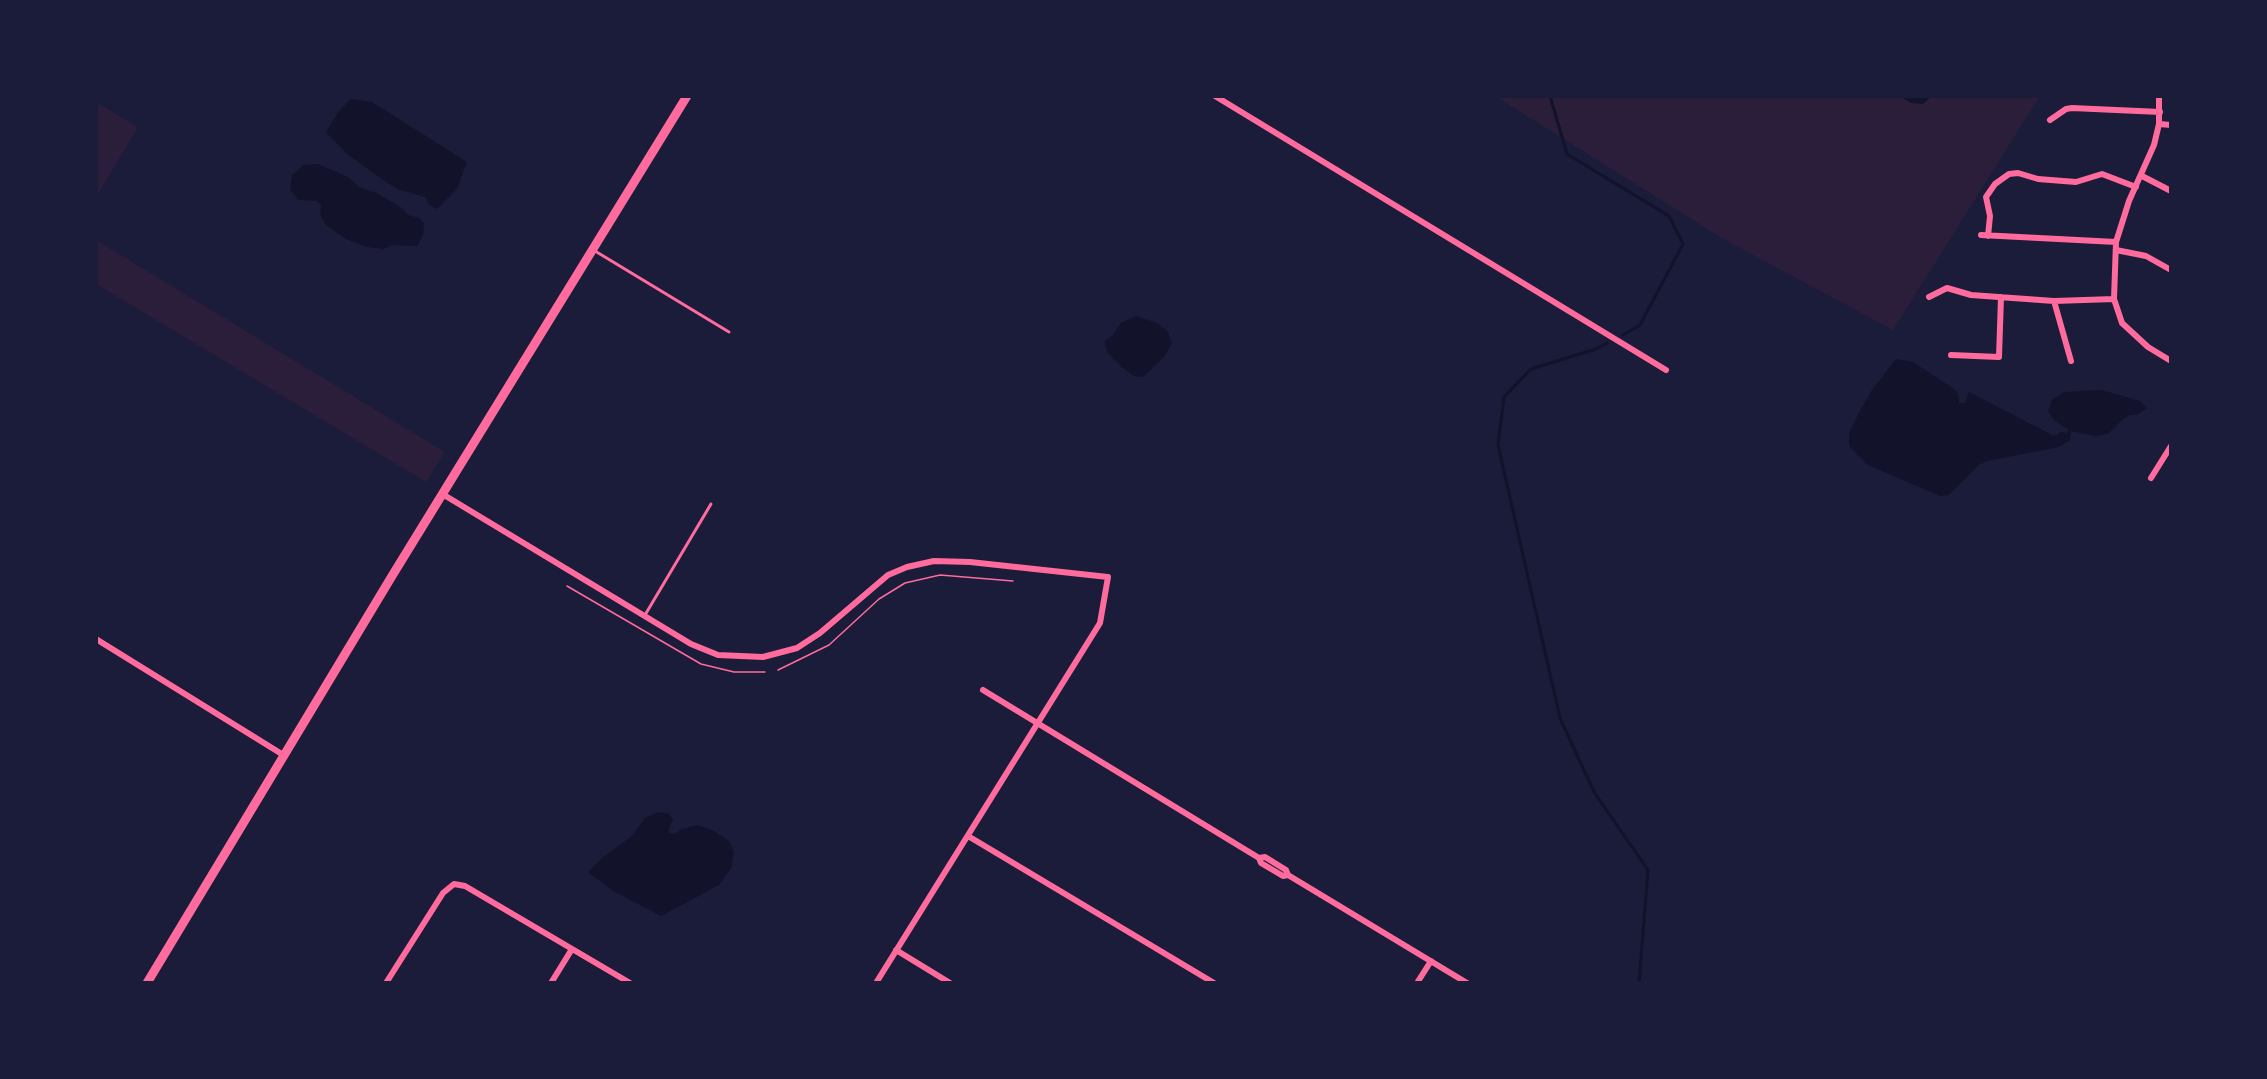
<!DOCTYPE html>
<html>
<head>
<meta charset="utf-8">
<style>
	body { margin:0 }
	#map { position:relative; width:2267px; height:1079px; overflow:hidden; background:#1b1b3a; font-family:"PT Sans",sans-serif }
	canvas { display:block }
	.frame { position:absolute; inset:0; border:98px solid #1b1b3a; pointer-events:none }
</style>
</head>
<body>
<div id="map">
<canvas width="2267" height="1079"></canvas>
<div class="frame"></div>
</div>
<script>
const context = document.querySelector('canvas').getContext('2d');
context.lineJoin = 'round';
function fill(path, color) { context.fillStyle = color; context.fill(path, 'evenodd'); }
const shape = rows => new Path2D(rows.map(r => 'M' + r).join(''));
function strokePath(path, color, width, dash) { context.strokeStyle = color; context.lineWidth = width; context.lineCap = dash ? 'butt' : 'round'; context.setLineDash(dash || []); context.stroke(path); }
fill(shape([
	[1495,96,2040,96,1893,330,1725,240],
	[96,102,138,127,96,197],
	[96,240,445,452,426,482,96,284]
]), '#2a1e3b');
fill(shape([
	[1900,96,1932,96,1923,104,1911,103],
	[351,99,372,102,467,162,457,189,437,209,429,205,425,197,397,189,379,177,347,154,326,132,339,111],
	[318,164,348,177,359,187,376,193,402,208,408,215,419,218,424,223,423,235,417,246,393,245,384,249,367,247,346,239,327,226,320,214,321,205,317,201,299,200,290,190,292,175,304,165],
	[1136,316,1157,323,1168,332,1172,343,1164,357,1143,377,1134,376,1123,368,1107,352,1105,341,1113,335,1121,323],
	[1896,359,1913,362,1951,387,1958,393,1959,403,1965,403,1969,392,2054,436,2061,432,2067,433,2069,430,2054,420,2048,411,2052,400,2064,392,2101,390,2140,401,2147,408,2137,415,2130,415,2123,419,2108,434,2095,436,2071,431,2070,440,2059,447,1987,461,1979,465,1949,495,1940,496,1868,465,1849,446,1849,433,1859,413,1872,390],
	[659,812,669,814,673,819,668,831,670,833,675,834,682,829,698,825,714,831,729,841,734,852,731,868,719,885,661,916,613,891,588,872,602,858,632,836,646,817]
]), '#12122b');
strokePath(shape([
	[1550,96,1567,154,1669,216,1683,244,1640,325,1623,335],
	[1607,343,1596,349,1531,369,1504,397,1498,445,1560,718,1594,792,1648,870,1639,983]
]), '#12122b', 3);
strokePath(shape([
	[567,586,701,664,734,672,765,672],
	[778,670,829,645,879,599,905,583,940,575,1013,581]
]), '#ff6b9d', 1.5);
strokePath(shape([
	[595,251,729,332],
	[645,615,711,504]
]), '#ff6b9d', 3);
strokePath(shape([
	[1215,96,1666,370],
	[2159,96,2159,124,2154,145,2129,201,2116,242,2114,299,2122,323,2148,347,2171,361],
	[2050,120,2066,109,2072,108,2160,112],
	[2159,124,2171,125],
	[2142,176,2171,191],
	[1981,235,2116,242],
	[1988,236,1990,216,1986,197,1995,184,2009,174,2018,173,2038,179,2076,182,2102,174,2136,187],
	[2116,250,2146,256,2171,270],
	[1929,297,1947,288,1971,295,2054,301,2114,299],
	[2054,301,2071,361],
	[1951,355,1999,357,2001,297],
	[2151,478,2171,446],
	[444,495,691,644,718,655,763,657,797,648,820,633,888,575,907,567,934,561,970,562,1108,577,1100,623,876,983],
	[96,639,285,756],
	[983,690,1259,858,1261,863,1283,876,1288,875,1467,983],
	[968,836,1214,983],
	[1259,858,1265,857,1286,870,1288,875],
	[896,950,950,983],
	[386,983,443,893,454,884,465,886,630,983],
	[551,983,572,949],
	[1417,983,1431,961]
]), '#ff6b9d', 6);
strokePath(shape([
	[147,983,392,576,687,96]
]), '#ff6b9d', 9);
</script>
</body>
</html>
